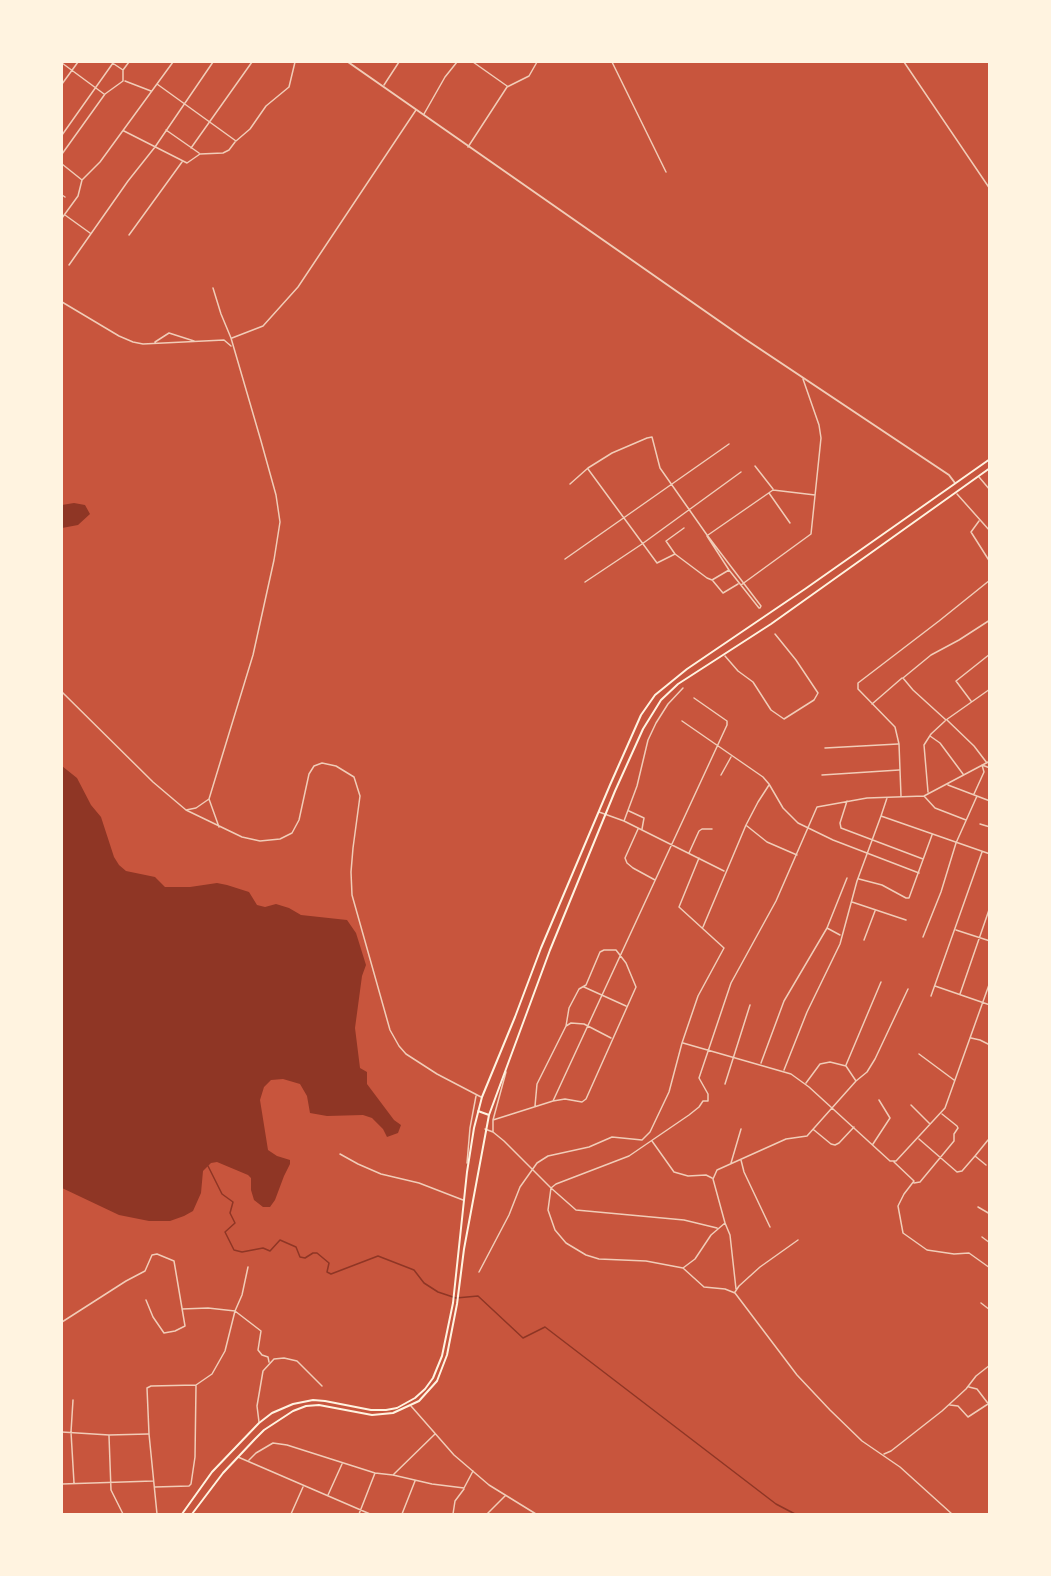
<!DOCTYPE html>
<html>
<head>
<meta charset="utf-8">
<style>
	body { margin:0 }
	#map { position:relative; width:1051px; height:1576px; overflow:hidden; background:#c8553d; font-family:Signika,sans-serif }
	canvas { display:block }
	.frame { position:absolute; inset:0; border:63px solid #fff3e0; pointer-events:none }
</style>
</head>
<body>
<div id="map">
<canvas width="1051" height="1576"></canvas>
<div class="frame"></div>
</div>
<script>
const context = document.querySelector('canvas').getContext('2d');
context.lineJoin = 'round';
function fill(path, color) { context.fillStyle = color; context.fill(path, 'evenodd'); }
const shape = rows => new Path2D(rows.map(r => 'M' + r).join(''));
function strokePath(path, color, width, dash) { context.strokeStyle = color; context.lineWidth = width; context.lineCap = dash ? 'butt' : 'round'; context.setLineDash(dash || []); context.stroke(path); }
fill(shape([
	[74,503,85,505,90,514,78,525,62,528,62,505],
	[62,766,77,778,91,805,101,817,114,857,119,865,126,871,155,877,165,887,190,887,217,883,227,885,249,892,257,905,265,907,276,904,289,908,301,915,347,920,356,933,366,965,362,976,355,1028,360,1068,367,1072,367,1084,394,1120,401,1125,398,1133,387,1137,383,1129,372,1118,363,1115,327,1116,310,1113,307,1096,300,1084,283,1079,271,1080,264,1087,260,1100,268,1150,277,1156,290,1160,290,1164,284,1176,275,1200,270,1207,263,1207,254,1200,251,1190,251,1178,248,1175,217,1162,211,1163,203,1171,201,1193,193,1211,184,1216,170,1221,149,1221,119,1215,62,1188]
]), '#8f3625');
strokePath(shape([
	[208,1166,222,1194,233,1202,230,1213,235,1223,225,1232,234,1250,242,1252,263,1248,270,1251,280,1240,296,1247,300,1257,305,1258,313,1253,317,1253,329,1263,327,1272,331,1274,378,1256,414,1270,424,1283,438,1292,456,1298,478,1296,523,1338,545,1327,776,1504,795,1514]
]), '#8f3625', 1.5);
strokePath(shape([
	[111,62,123,70],
	[473,62,507,86],
	[612,62,666,172],
	[904,62,990,189],
	[62,63,104,94],
	[125,81,151,91],
	[62,84,78,62],
	[157,84,236,141,250,129,266,106,289,87,295,62],
	[384,85,399,62],
	[424,114,445,77,457,62],
	[166,130,199,153],
	[124,131,187,163,200,154,223,153,229,150,235,142],
	[62,135,113,63],
	[468,147,507,87,529,76,537,62],
	[191,148,252,62],
	[62,154,105,94,123,81,123,70,129,62],
	[62,164,82,180],
	[62,195,65,197],
	[65,215,90,233],
	[62,218,78,196,82,180,100,162,173,62],
	[129,235,182,162],
	[69,265,128,181,155,147,213,62],
	[213,288,221,314,231,338,261,441,276,495,280,522,274,560,253,655,209,799,219,827],
	[62,302,119,336,133,342,143,344,224,340,231,346],
	[232,338,263,326,298,287,416,110],
	[155,342,169,333,194,341],
	[755,466,773,489],
	[588,469,657,563,675,554,707,578,712,580,729,570],
	[979,477,990,490],
	[570,484,588,468,612,453,647,438,652,437,660,468,707,535,761,606,760,608],
	[769,493,790,523],
	[957,494,990,531],
	[979,521,971,532,990,562],
	[708,535,773,490,815,495],
	[707,536,729,570,759,608],
	[675,554,666,541,684,528],
	[565,559,729,444],
	[713,581,723,593,738,584],
	[585,582,642,544,741,472],
	[741,585,811,534,821,438,819,425,803,379],
	[990,620,959,640,931,655,903,678,913,690,946,720,990,689],
	[725,656,738,671,753,682,771,710,784,719,814,700,818,693,796,660,775,634],
	[62,692,153,782,186,810,242,837,260,841,280,839,292,833,299,820,309,774,314,766,322,763,336,766,354,777,360,796,353,848,351,872,352,895,390,1030,399,1046,406,1054,437,1074,481,1097],
	[971,701,956,681,990,654],
	[872,704,902,678],
	[947,720,974,746,987,763],
	[682,721,763,777,769,784,783,808,798,823,833,840,919,873],
	[930,736,940,743,963,774],
	[825,748,898,744],
	[721,775,731,757],
	[822,775,899,770],
	[948,785,990,801],
	[928,792,924,745,931,734,945,721],
	[974,794,984,772,982,765,990,768],
	[901,796,899,744,895,727,858,689,858,683,939,621,990,580],
	[924,796,935,808,966,820],
	[887,798,881,816,990,854],
	[847,801,840,823,841,828,923,859],
	[186,810,196,808,209,799],
	[629,811,644,818,642,829],
	[599,812,624,821,724,871],
	[624,821,637,786,648,740,656,723,668,704,683,688],
	[980,824,990,827],
	[747,826,767,842,797,855],
	[638,829,625,858,627,863,633,868,655,880],
	[689,853,699,831,702,829,712,829],
	[859,879,882,885,906,898,909,898,932,835],
	[852,902,906,920],
	[703,927,746,825,758,802,769,785],
	[827,928,840,935],
	[956,930,990,941],
	[923,937,941,892,956,843,977,796],
	[864,940,875,911],
	[935,986,990,1005],
	[584,987,626,1006],
	[960,994,990,907],
	[931,996,982,852],
	[971,1038,980,1040,990,1045],
	[683,1043,791,1074,809,1087,890,1161,896,1161,945,1108,990,982],
	[919,1054,954,1080],
	[761,1063,784,1001,827,928,847,878],
	[846,1065,881,982],
	[784,1070,807,1012,840,944,857,881,881,816],
	[856,1081,867,1072,875,1059,908,989],
	[725,1084,750,1005],
	[553,1101,727,725,727,721,694,698],
	[911,1105,930,1124],
	[535,1106,537,1084,566,1026,571,1023,584,1024,611,1038],
	[493,1120,553,1101,565,1099,582,1102,586,1099,636,987,626,963,616,950,604,950,600,952,586,985,579,989,569,1008,566,1026],
	[485,1129,493,1132,504,1141,551,1188,576,1210,684,1220,717,1228],
	[814,1130,831,1144,835,1145,839,1143,854,1127],
	[493,1132,493,1120,506,1072],
	[919,1139,957,1172,962,1171,975,1156],
	[652,1141,674,1172,688,1176,706,1175,712,1178],
	[873,1144,890,1118,879,1100],
	[340,1154,358,1164,381,1174,419,1183,463,1200],
	[741,1160,744,1172,770,1227],
	[894,1162,914,1181,904,1194,898,1206,903,1233,927,1250,954,1254,969,1253,990,1268],
	[467,1163,470,1128,476,1096],
	[731,1163,741,1129],
	[986,1165,975,1156,988,1140],
	[914,1183,920,1182,954,1141,954,1134,958,1128,957,1126,942,1114],
	[978,1207,990,1214],
	[725,1223,730,1235,736,1289],
	[982,1237,990,1243],
	[683,1268,695,1259,711,1235,725,1223,713,1179,717,1170,786,1139,807,1136,856,1081,846,1066,830,1062,820,1064,806,1083],
	[479,1272,509,1215,520,1187,537,1163,548,1156,589,1147,612,1137,642,1140,650,1132,669,1092,682,1043,698,996,724,948,679,907,699,858],
	[735,1292,739,1286,760,1267,798,1240],
	[981,1303,990,1310],
	[182,1309,208,1308,235,1311,261,1331,258,1350,262,1355,268,1357,269,1362],
	[62,1322,126,1281,145,1271,152,1255,157,1254,174,1261,185,1326,175,1331,164,1333,153,1317,146,1300],
	[969,1387,977,1389,990,1406],
	[73,1400,71,1432,74,1483],
	[950,1405,958,1406,968,1417,988,1404],
	[411,1406,454,1455,489,1485,536,1514],
	[259,1422,257,1406,263,1371,274,1359,284,1358,297,1361,322,1386],
	[62,1432,109,1435,148,1434],
	[109,1436,111,1490,123,1514],
	[884,1454,891,1451,942,1411,966,1389,976,1376,990,1365],
	[238,1457,370,1514],
	[249,1460,256,1453,273,1443,287,1445,375,1473,393,1475,432,1484,464,1488,473,1471],
	[394,1474,435,1434],
	[62,1484,153,1481],
	[155,1487,189,1486,191,1484,195,1457,196,1386],
	[328,1495,342,1464],
	[157,1514,149,1434,147,1388,151,1386,196,1385,212,1374,225,1351,235,1311,242,1295,248,1267],
	[291,1514,303,1487],
	[359,1514,375,1473],
	[402,1514,415,1481],
	[453,1514,455,1501,464,1489],
	[487,1514,505,1496],
	[952,1514,900,1467,862,1441,830,1410,797,1375,735,1293,725,1289,704,1287,683,1268,646,1261,599,1259,586,1255,566,1243,555,1230,548,1210,551,1188,556,1184,629,1156,689,1115,699,1107,703,1101,708,1101,708,1094,699,1078,731,983,776,901,817,807,867,798,924,796,990,761]
]), '#f1ccb7', 1.5);
strokePath(shape([
	[348,62,745,339,949,475,955,483]
]), '#f1ccb7', 2);
strokePath(shape([
	[478,1111,489,1115],
	[182,1514,212,1472,259,1423,272,1413,293,1404,313,1400,325,1401,371,1410,386,1410,397,1408,415,1398,425,1389,433,1378,442,1356,453,1303,467,1172,474,1128,482,1097,515,1017,541,948,610,785,641,715,655,695,687,669,805,589,990,459],
	[192,1514,223,1473,255,1439,264,1430,293,1411,306,1406,319,1405,372,1415,393,1413,419,1401,437,1381,447,1355,457,1304,464,1249,489,1115,550,950,615,791,643,729,661,700,678,684,771,624,990,468]
]), '#fff3e0', 2);
</script>
</body>
</html>
